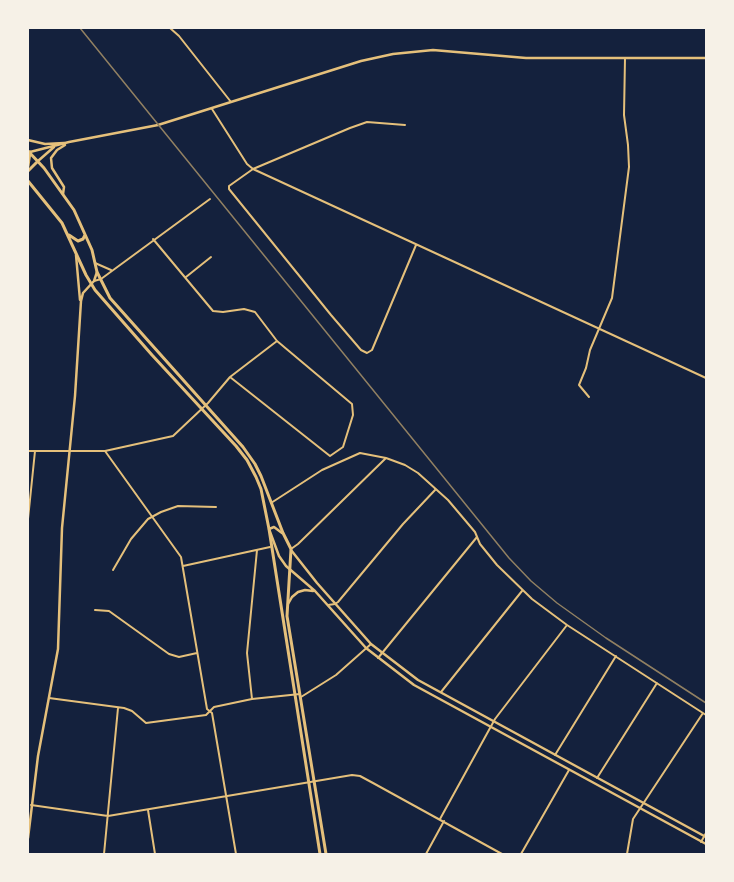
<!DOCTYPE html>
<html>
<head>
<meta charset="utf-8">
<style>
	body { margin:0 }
	#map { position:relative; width:734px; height:882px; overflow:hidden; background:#14213d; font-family:Barlow,sans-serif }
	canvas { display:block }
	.frame { position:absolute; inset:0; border:29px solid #f6f1e7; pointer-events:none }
</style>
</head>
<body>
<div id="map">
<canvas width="734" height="882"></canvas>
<div class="frame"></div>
</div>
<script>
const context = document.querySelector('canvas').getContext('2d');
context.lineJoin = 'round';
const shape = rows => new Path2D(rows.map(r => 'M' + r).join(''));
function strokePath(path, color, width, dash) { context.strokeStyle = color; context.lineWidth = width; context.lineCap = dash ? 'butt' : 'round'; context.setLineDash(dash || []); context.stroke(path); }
strokePath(shape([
	[170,28,179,36,231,102],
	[212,109,247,164,253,169,706,378],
	[405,125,367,122,350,128,253,169,229,186,229,189,331,315,361,350,367,353,372,350,416,245],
	[153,239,213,311,223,312,244,309,255,312,277,341,352,404,353,415,343,447,330,456,230,377],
	[95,263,111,270],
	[186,277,211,257],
	[94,281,101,279,210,199],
	[589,397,579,385,586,368,590,350,612,298,629,167,628,145,624,115,625,58],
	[28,451,105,451,173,436,208,403,230,377,277,341],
	[105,451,181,557,207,709,212,713,236,854],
	[271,503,322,470,360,453,386,458,405,465,418,473,448,500,475,532,480,544,497,565,532,599,567,625,706,715],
	[28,519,35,451],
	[291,549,298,544,386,458],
	[183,566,270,547],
	[113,570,131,539,148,519,161,512,178,506,216,507],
	[328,605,335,604,338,602,403,524,436,489],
	[95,610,109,611,169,654,179,657,197,653],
	[378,658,477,537],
	[441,692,522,591],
	[301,697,336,675,371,644],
	[49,698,124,708,132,711,146,723,206,715,214,707,252,699,300,694],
	[252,699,247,653,257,550],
	[555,755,616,656],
	[597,778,657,683],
	[31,805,108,816,352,775,360,776,373,783,502,854],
	[148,810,155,854],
	[440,819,495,719,567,625],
	[701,842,706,833],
	[104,854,118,708],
	[426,854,444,821],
	[521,854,569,770],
	[627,854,633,819,703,713]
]), '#e5c07b', 2);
strokePath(shape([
	[282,533,274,527,269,529,279,556,286,566,315,591,366,648,414,685,706,844],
	[291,550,317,583,371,644,418,680,706,837],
	[288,604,292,597,298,592,305,590,313,591]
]), '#e5c07b', 2.5);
strokePath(shape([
	[28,140,45,144,64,143],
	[30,152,69,142,158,125,361,61,393,54,433,50,526,58,706,58],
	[38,161,54,147],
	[63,194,64,187,52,168,51,158,57,150,65,145],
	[76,255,80,300],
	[28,838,38,756,58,649,62,528,75,396,81,301,83,293,94,281,97,272]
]), '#e5c07b', 2.5);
strokePath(shape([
	[28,151,44,168,74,210,92,250,97,272,110,298,243,447,255,464,261,476,283,533,291,549,287,616,326,854],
	[28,166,30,152],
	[28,171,38,161],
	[28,181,62,223,86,275,95,290,152,355,236,446,247,460,256,477,261,489,269,529,320,854],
	[69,235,78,241,83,239,85,235]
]), '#e5c07b', 3);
strokePath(shape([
	[80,28,509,558,531,581,557,603,606,638,706,703]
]), '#918062', 1.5);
</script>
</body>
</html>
